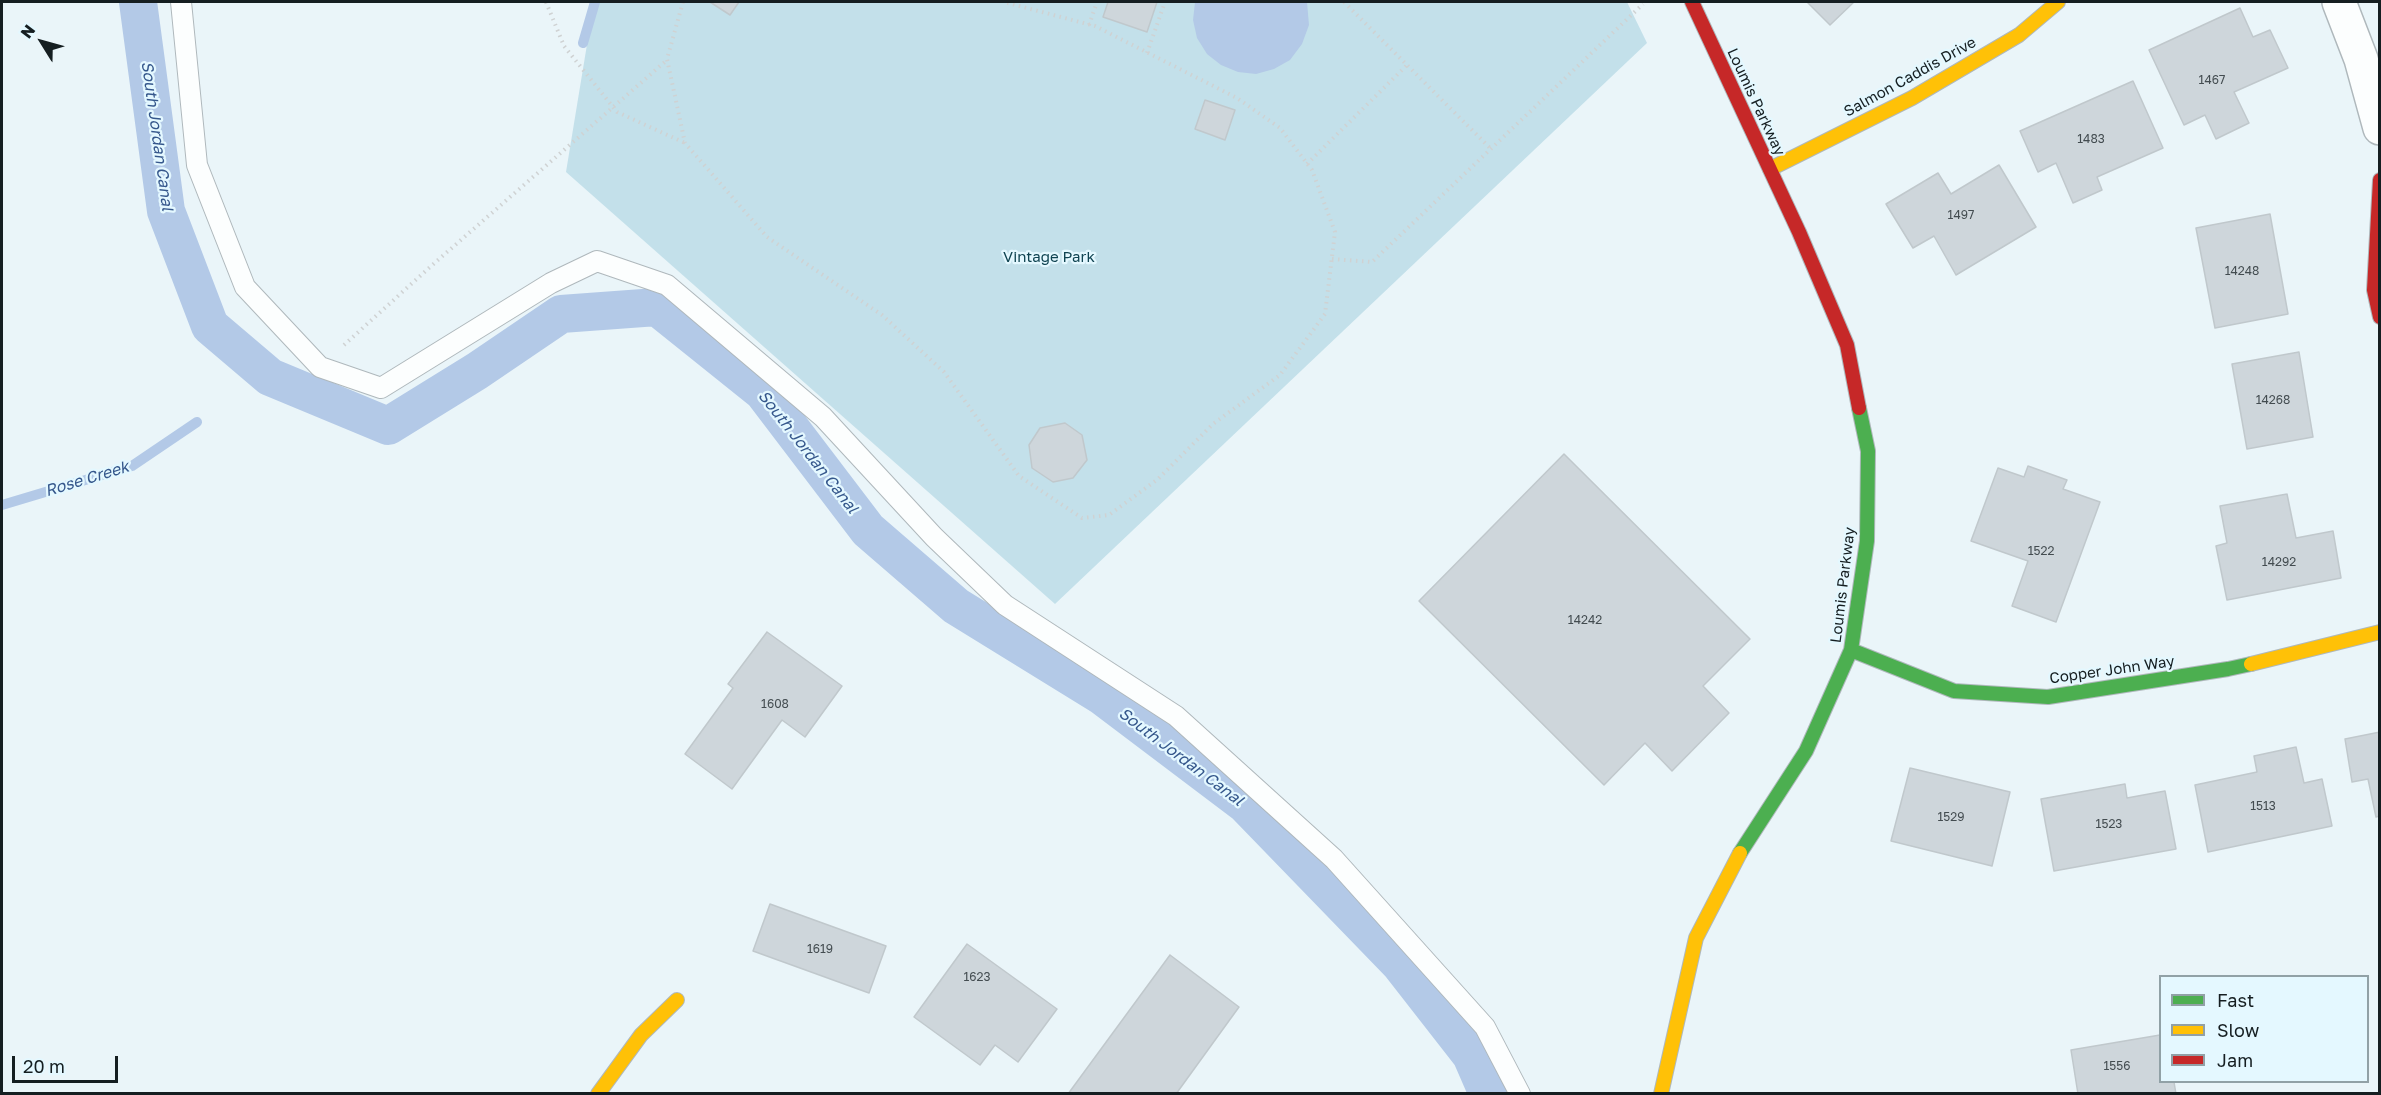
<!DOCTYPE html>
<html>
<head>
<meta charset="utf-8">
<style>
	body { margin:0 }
	#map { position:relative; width:2381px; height:1095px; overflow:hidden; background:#eaf5f9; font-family:"Golos Text",sans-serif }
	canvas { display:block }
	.frame { position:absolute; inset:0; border:3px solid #151e21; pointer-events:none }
	.legend { position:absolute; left:2159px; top:975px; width:210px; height:108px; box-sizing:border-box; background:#e4f8ff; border:2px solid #91a1a6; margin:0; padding:8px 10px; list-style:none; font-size:18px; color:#151e21 }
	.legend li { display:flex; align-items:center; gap:12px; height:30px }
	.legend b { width:30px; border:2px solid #91a1a6 }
	.north { position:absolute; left:12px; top:12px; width:60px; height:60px; -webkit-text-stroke:4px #e4f8ff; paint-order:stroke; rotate:307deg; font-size:16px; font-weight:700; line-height:24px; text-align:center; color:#151e21 }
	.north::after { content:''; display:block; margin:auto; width:21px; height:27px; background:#151e21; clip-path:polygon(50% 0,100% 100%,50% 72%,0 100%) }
	.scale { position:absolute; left:12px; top:1056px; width:106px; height:27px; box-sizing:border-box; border:3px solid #151e21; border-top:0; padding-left:8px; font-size:18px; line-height:21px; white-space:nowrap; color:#151e21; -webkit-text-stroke:4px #e4f8ff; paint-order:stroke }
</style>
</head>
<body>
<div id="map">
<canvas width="2381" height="1095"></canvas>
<div class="frame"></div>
<ul class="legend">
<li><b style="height:8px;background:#4caf50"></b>Fast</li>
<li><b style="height:8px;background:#ffc107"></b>Slow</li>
<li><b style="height:8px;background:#c62828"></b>Jam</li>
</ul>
<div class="north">N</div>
<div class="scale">20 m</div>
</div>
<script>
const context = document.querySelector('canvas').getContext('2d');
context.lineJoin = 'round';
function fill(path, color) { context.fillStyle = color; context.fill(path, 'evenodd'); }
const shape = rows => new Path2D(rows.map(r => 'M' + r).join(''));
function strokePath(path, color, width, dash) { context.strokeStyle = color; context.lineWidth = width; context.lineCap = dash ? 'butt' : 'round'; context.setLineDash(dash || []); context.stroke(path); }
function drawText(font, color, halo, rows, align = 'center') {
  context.font = font + ' "Golos Text",sans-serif'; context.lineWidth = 4.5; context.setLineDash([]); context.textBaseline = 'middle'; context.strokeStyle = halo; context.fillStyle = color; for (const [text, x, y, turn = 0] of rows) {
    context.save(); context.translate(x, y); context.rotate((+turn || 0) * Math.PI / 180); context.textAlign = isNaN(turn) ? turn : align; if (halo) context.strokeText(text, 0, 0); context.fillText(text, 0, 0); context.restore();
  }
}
fill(shape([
	[594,2,1627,2,1647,43,1055,604,566,172]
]), '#c3e0ea');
fill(shape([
	[1195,2,1307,2,1309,25,1302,44,1290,60,1274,69,1256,74,1238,72,1221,65,1207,54,1197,38,1193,20]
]), '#b3c9e7');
strokePath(shape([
	[583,43,595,2],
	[2,505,132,466,197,422]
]), '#b3c9e7', 10);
strokePath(shape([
	[138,2,166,211,210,326,270,377,388,426,477,371,561,314,657,307,763,392,868,530,956,606,1102,696,1245,804,1400,964,1471,1055,1488,1094]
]), '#b3c9e7', 38);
const building = shape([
	[710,2,739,2,730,15,710,2],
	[1108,2,1157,2,1147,32,1103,17,1108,2],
	[1807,2,1854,2,1830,25,1807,2],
	[2240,8,2253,37,2270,30,2288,68,2234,92,2249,123,2216,139,2205,115,2184,125,2149,50,2240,8],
	[2133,81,2163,148,2097,177,2102,190,2073,203,2056,163,2038,172,2020,131,2133,81],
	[1205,100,1235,110,1225,140,1195,129,1205,100],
	[1999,165,2036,227,1956,275,1934,236,1913,248,1886,204,1938,173,1951,194,1999,165],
	[2270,214,2288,314,2215,328,2196,228,2270,214],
	[2299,352,2313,437,2247,449,2232,364,2299,352],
	[1065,423,1082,435,1087,460,1073,478,1053,482,1032,468,1029,445,1040,428,1065,423],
	[1564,454,1750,639,1703,686,1729,713,1672,771,1645,743,1604,785,1419,601,1564,454],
	[2028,466,2067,480,2063,489,2100,502,2056,622,2012,606,2028,561,1971,541,1998,468,2024,477,2028,466],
	[2287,494,2296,538,2333,531,2341,578,2227,600,2216,546,2227,543,2220,506,2287,494],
	[767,632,842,686,805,737,782,720,732,789,685,754,733,688,728,684,767,632],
	[2380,732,2380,816,2376,817,2368,779,2352,782,2345,739,2380,732],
	[2296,747,2304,783,2322,779,2332,826,2208,852,2195,785,2257,772,2254,756,2296,747],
	[1910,768,2010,792,1992,866,1891,841,1910,768],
	[2125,784,2127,798,2165,791,2176,849,2054,871,2041,799,2125,784],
	[770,904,886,946,869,993,753,951,770,904],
	[967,944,1057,1009,1018,1062,995,1045,980,1065,914,1017,967,944],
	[1170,955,1239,1007,1176,1094,1068,1094,1170,955],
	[2160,1035,2160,1082,2174,1082,2176,1094,2078,1094,2071,1050,2160,1035]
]);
fill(building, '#ced6db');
strokePath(building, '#c0c8cc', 1.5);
const lane = shape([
	[181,2,197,165,245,287,320,367,381,388,551,283,597,261,667,285,823,417,934,537,1005,605,1176,716,1334,859,1485,1027,1520,1094]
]);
const street = shape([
	[2339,2,2361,59,2380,128]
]);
const fast = shape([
	[1851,650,1954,691,2048,697,2228,669,2251,664],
	[1740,853,1806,751,1851,650,1867,541,1868,451,1859,408]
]);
const slow = shape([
	[1770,169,1912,98,2019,35,2058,2],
	[2251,664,2380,632],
	[598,1094,641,1035,677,1000],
	[1661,1094,1696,938,1740,853]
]);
const jam = shape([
	[1692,2,1799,232,1847,345,1859,408],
	[2380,180,2374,290,2380,317]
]);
strokePath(lane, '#afb8bc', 22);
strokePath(street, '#afb8bc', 36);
strokePath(fast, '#afb8bc', 16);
strokePath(slow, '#afb8bc', 16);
strokePath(jam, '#afb8bc', 16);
strokePath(shape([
	[546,2,564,46,617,112,685,143],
	[683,2,667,59,685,143,767,237,882,315,944,372,1019,476,1082,518,1109,515,1158,479,1213,424,1280,375,1325,314,1335,232,1312,170,1280,128,1237,98,1095,26,1004,2],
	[1344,2,1491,149],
	[1089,25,1097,2],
	[1147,53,1165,2],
	[1307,164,1407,65],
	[1332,259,1372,262,1643,4],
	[344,345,430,267,667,60]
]), '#cfd2d3', 4, [1.5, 4.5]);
strokePath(lane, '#fcfefe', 20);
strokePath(street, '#fcfefe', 33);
strokePath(fast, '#4caf50', 14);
strokePath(slow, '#ffc107', 14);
strokePath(jam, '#c62828', 14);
drawText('12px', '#434c50', null, [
	["1467",2212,80],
	["1483",2091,139],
	["1497",1961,215],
	["14248",2242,271],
	["14268",2273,400],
	["1522",2041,551],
	["14292",2279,562],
	["14242",1585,620],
	["1608",775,704],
	["1513",2263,806],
	["1529",1951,817],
	["1523",2109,824],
	["1619",820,949],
	["1623",977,977],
	["1556",2117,1066]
]);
drawText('15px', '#151e21', '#e4f8ff', [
	["Salmon Caddis Drive",1910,77,-29],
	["Loumis Parkway",1756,102,65],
	["Loumis Parkway",1843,585,-83],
	["Copper John Way",2112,670,-8]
]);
drawText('15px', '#104452', '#e4f8ff', [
	["Vintage Park",1049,257]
]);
drawText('italic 16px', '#35578c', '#e4f8ff', [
	["South Jordan Canal",157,136,82],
	["South Jordan Canal",808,452,52],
	["Rose Creek",87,479,-17],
	["South Jordan Canal",1181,757,37]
]);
</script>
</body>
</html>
